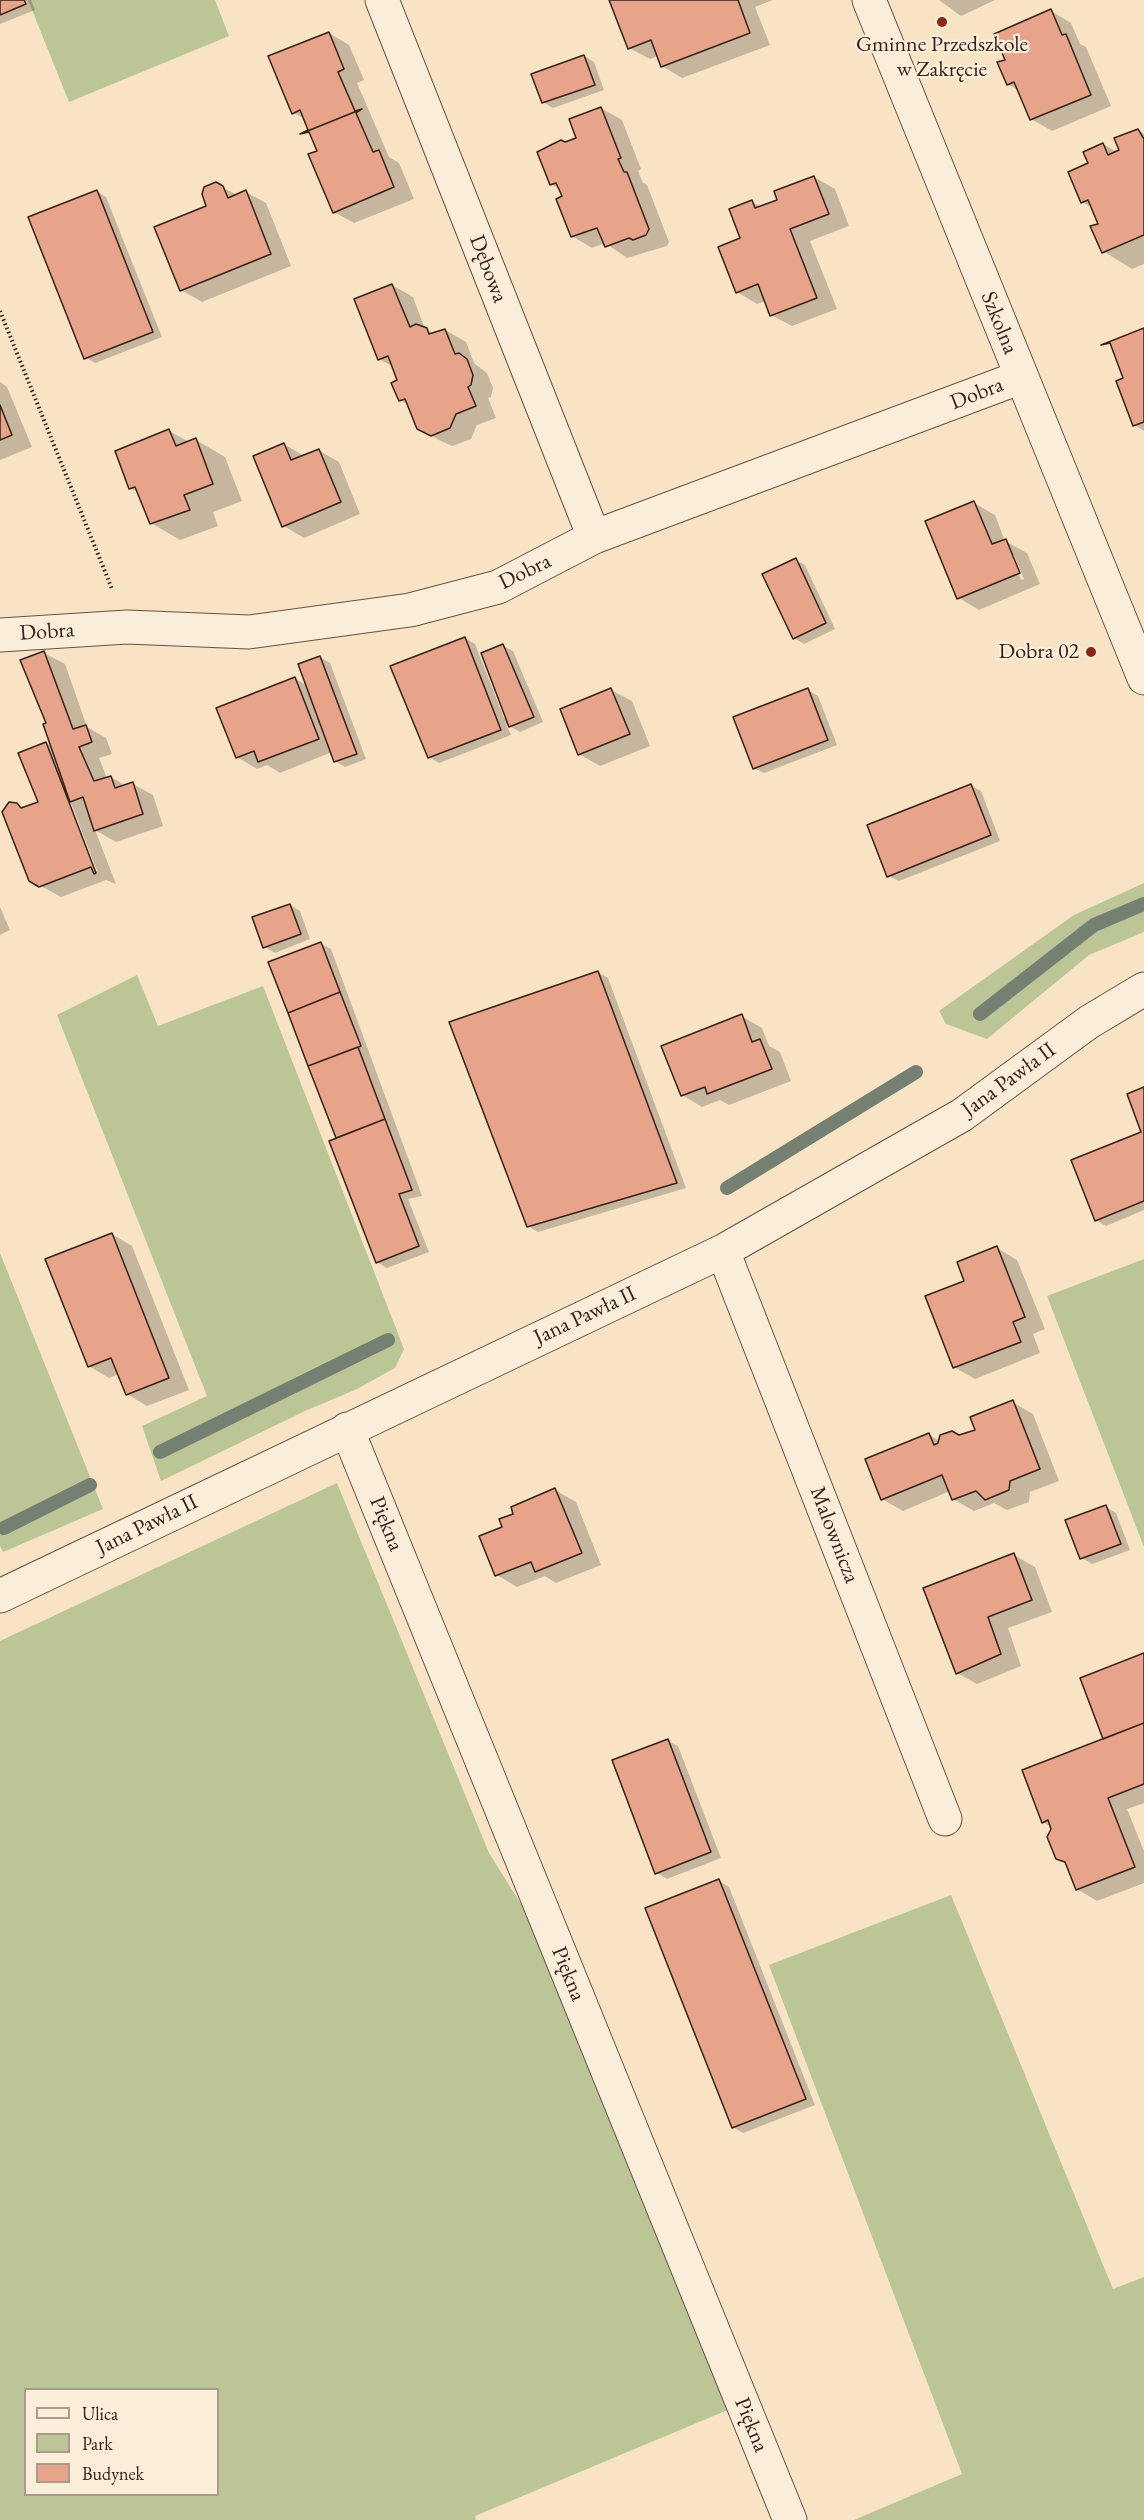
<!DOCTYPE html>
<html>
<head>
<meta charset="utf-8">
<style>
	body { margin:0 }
	#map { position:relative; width:1144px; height:2520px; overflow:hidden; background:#f8e4c5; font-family:"EB Garamond",serif }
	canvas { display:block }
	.legend { position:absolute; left:24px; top:2388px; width:195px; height:108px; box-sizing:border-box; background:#faedd9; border:2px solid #ac9b8c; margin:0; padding:8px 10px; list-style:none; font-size:18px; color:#362119 }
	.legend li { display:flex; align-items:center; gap:12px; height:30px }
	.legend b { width:30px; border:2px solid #ac9b8c }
</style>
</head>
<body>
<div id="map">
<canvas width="1144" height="2520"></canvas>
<ul class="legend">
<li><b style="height:8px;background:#faedd9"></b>Ulica</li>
<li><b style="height:16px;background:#bbc596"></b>Park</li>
<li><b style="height:16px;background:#e7a48a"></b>Budynek</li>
</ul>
</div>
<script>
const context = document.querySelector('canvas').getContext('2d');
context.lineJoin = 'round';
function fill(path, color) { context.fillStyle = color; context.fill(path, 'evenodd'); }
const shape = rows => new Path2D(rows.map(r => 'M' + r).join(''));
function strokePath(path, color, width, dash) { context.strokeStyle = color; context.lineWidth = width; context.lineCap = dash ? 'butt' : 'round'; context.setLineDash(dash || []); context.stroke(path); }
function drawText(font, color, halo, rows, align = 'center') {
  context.font = font + ' "EB Garamond",serif'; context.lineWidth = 4.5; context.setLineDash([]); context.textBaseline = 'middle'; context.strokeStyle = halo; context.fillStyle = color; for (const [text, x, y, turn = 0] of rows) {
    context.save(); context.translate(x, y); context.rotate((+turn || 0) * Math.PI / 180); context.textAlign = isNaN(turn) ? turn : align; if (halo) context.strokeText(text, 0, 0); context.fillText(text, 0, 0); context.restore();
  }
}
fill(shape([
	[28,0,215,0,229,36,69,102],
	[1144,883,1144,932,1089,955,987,1039,946,1024,939,1011,1074,915],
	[137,975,158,1026,263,986,404,1349,395,1368,357,1389,305,1411,161,1481,142,1426,207,1396,57,1015],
	[0,1253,103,1509,3,1552,0,1546],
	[1144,1259,1144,1547,1047,1296],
	[337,1483,489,1853,536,1928,730,2409,475,2516,476,2520,0,2520,0,1641],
	[26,2390,218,2390,218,2494,26,2494],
	[951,1895,1113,2289,1144,2277,1144,2520,854,2520,962,2474,769,1965]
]), '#bbc596');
fill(shape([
	[0,0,31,0,35,10,0,24],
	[611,0,773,0,755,7,770,45,682,78,662,66,658,56,650,59,629,48],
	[939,0,995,0,961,16],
	[1051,11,1071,23,1080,44,1086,47,1111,106,1052,131,1031,119,1019,91,1008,84,1007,60],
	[329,33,349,45,364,80,357,83,389,157,399,163,414,199,354,223,334,212,318,151,305,119,294,113],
	[584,56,594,62,604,90,553,108,543,102],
	[601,108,622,120,641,169,638,171,643,183,647,185,669,242,667,246,627,258,605,243,592,248,572,236,564,197,560,189,551,184,565,144,578,139],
	[1138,130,1144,134,1144,264,1132,269,1103,251,1100,224,1093,208,1082,202,1090,163,1103,144,1117,152],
	[814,177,835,189,849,226,810,241,837,309,792,326,771,315,766,301,757,304,737,292,742,239,752,202,762,207,779,201],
	[216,184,237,195,246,192,266,203,291,266,202,302,181,290],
	[96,191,106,197,162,337,95,363,85,357],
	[392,285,413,297,425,329,434,334,445,330,466,342,474,363,487,373,493,388,491,397,488,398,496,418,477,425,471,439,452,446,439,440,418,428,410,406,400,400,399,381,394,367,379,359],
	[1144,329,1144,431,1135,425,1125,379],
	[0,382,7,387,32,447,0,460],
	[169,431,189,442,196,440,225,457,242,501,213,512,218,526,180,540,151,523,140,493,130,488],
	[284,444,304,456,318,450,339,462,360,514,304,538,284,526],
	[974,503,995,515,1005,541,1027,553,1040,584,979,610,959,598],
	[1011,555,1014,555,1024,579,1021,580],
	[795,560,805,565,835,629,804,644,794,638],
	[465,638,475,644,504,718,507,717,503,646,513,651,543,722,520,732,506,724,511,735,439,763,429,757],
	[44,653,65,664,87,727,106,738,112,754,99,758,107,778,111,777,126,786,133,784,153,795,163,826,116,842,95,830,116,884,106,880,61,897,30,880,17,805,24,809,40,802,46,743,53,747,48,723],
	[68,795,97,871,94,871,65,796],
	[320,657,330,663,366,759,345,767,335,761,332,752,280,773,267,765,257,769,237,757,295,679,308,686],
	[611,690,632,701,650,746,600,766,579,754],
	[808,690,818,696,837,745,764,773,754,768],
	[971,786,981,791,1000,841,899,881,889,876],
	[290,905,300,911,310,939,275,953,265,947],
	[0,907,10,930,0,935],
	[321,944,331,949,422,1196,408,1199,429,1252,387,1268,377,1262,338,1139,270,963],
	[598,972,608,978,686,1188,538,1232,528,1226],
	[741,1016,762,1028,769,1046,780,1052,791,1081,729,1105,720,1100,702,1107,682,1095],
	[1144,1089,1144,1210,1106,1226,1096,1220,1143,1133],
	[112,1234,132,1246,189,1390,147,1406,127,1394,119,1374,109,1378,89,1366],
	[997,1248,1017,1260,1045,1329,1033,1334,1040,1353,975,1379,954,1367,966,1282],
	[1012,1402,1033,1414,1059,1481,1030,1492,1029,1502,1007,1510,994,1503,974,1511,953,1499,950,1491,903,1511,882,1499,929,1435,940,1441,977,1431],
	[555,1490,576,1502,601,1565,556,1583,545,1576,517,1587,497,1575,481,1537,504,1528,515,1515],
	[1106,1507,1116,1513,1130,1550,1092,1564,1082,1558],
	[1014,1555,1035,1567,1052,1612,1008,1628,1021,1666,977,1684,957,1673],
	[1144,1655,1144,1803,1127,1809,1144,1851,1144,1883,1097,1901,1077,1889,1067,1864,1057,1858,1053,1828,1043,1822,1105,1739],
	[668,1741,678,1746,721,1858,667,1879,657,1873],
	[719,1881,729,1887,815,2105,743,2133,733,2127]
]), '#0003');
strokePath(shape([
	[980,1014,1094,925,1144,904],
	[727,1188,916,1072],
	[160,1452,388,1340],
	[4,1528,90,1485]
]), '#758072', 14);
const building = shape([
	[0,0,24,0,26,4,0,15,0,0],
	[609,0,738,0,750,33,661,67,651,40,628,49,609,0],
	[1051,9,1062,35,1066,34,1091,95,1030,120,1014,82,1007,85,997,62,1005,60,994,34,1051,9],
	[329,32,344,69,338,72,355,111,362,109,300,134,308,130,300,110,292,114,268,56,329,32],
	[584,55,595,85,542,103,531,74,584,55],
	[601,107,621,158,618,159,624,172,627,172,649,229,646,235,633,240,629,238,605,247,597,228,571,237,556,199,562,196,556,183,550,185,537,152,561,140,565,142,576,138,569,119,601,107],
	[362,109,356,113,373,152,379,150,394,187,333,213,308,154,317,151,309,132,300,134,362,109],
	[1138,129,1144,139,1144,235,1102,253,1090,226,1098,224,1088,200,1081,203,1068,172,1088,163,1083,152,1103,143,1108,155,1119,150,1114,138,1138,129],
	[814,176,829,214,790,229,817,298,770,316,758,284,736,293,718,247,740,238,729,209,752,200,755,208,777,200,774,191,814,176],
	[216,182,223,186,228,198,246,190,271,254,180,291,154,227,206,206,202,194,204,187,216,182],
	[97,190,153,332,84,359,28,217,97,190],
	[392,284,410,327,416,324,427,328,429,334,445,329,455,354,459,353,467,359,473,375,471,385,468,387,476,406,456,414,450,428,431,436,417,429,405,399,399,401,391,383,397,380,388,356,378,360,354,299,392,284],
	[1144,328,1144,422,1133,426,1116,381,1123,378,1110,343,1101,345,1144,328],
	[0,405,12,435,0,440,0,405],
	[169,429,176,446,196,438,213,484,184,495,190,510,150,524,135,487,129,489,115,451,169,429],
	[284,443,291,460,319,449,341,502,282,527,253,456,284,443],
	[974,501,992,544,1006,539,1020,573,957,599,925,521,974,501],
	[796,558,826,623,793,639,762,574,796,558],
	[465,637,501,730,428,758,390,666,465,637],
	[503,644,534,717,509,727,481,653,503,644],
	[44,651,73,729,86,725,92,742,79,747,94,781,111,776,115,788,133,782,143,814,94,831,83,797,70,802,43,724,46,723,20,660,44,651],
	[320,656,357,754,334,762,298,664,320,656],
	[295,677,319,739,258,762,254,751,236,758,216,708,295,677],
	[611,688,630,734,578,755,560,709,611,688],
	[808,688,828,740,753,769,733,717,808,688],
	[46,742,96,873,94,874,91,867,39,887,29,881,2,812,9,802,17,803,21,808,38,802,18,753,46,742],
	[971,784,991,835,887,877,867,825,971,784],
	[290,904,301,934,263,948,252,917,290,904],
	[321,942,340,992,288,1013,268,962,321,942],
	[598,971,677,1183,527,1227,449,1022,598,971],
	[340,992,361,1046,308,1066,288,1013,340,992],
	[742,1014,752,1042,760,1039,772,1069,707,1094,705,1087,681,1096,661,1046,742,1014],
	[358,1047,385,1119,336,1138,308,1066,358,1047],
	[1144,1087,1144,1201,1095,1221,1071,1160,1141,1132,1127,1094,1144,1087],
	[385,1119,412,1190,399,1194,419,1246,376,1263,329,1141,385,1119],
	[112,1233,169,1378,126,1395,111,1358,88,1367,45,1259,112,1233],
	[997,1246,1025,1317,1013,1322,1021,1342,953,1368,925,1296,964,1281,957,1262,997,1246],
	[1013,1400,1040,1469,1010,1481,1009,1490,985,1500,976,1491,952,1500,942,1475,881,1500,865,1459,929,1433,934,1445,938,1443,940,1435,952,1431,959,1435,975,1430,970,1417,1013,1400],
	[555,1488,582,1553,535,1572,531,1562,495,1576,479,1536,502,1527,499,1519,513,1514,511,1507,555,1488],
	[1106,1505,1121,1544,1080,1559,1065,1520,1106,1505],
	[1014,1553,1032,1600,988,1617,1001,1654,956,1674,923,1588,1014,1553],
	[1144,1653,1144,1723,1103,1739,1080,1678,1144,1653],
	[1144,1723,1144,1784,1108,1798,1135,1867,1076,1890,1065,1862,1056,1859,1047,1837,1051,1829,1048,1820,1042,1823,1022,1770,1144,1723],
	[668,1739,711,1852,655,1874,612,1760,668,1739],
	[719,1879,806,2099,732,2128,645,1908,719,1879]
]);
fill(building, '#e7a48a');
strokePath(building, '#362119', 1.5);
const minor = shape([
	[382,0,594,537],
	[869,0,1144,678],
	[0,635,127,627,249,632,410,610,498,587,594,537,1021,377],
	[723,1251,945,1819],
	[347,1429,790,2520],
	[0,1596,723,1251,962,1115,1089,1022,1144,989]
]);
strokePath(minor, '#665244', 35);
strokePath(shape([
	[0,311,112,589]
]), '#362119', 4, [1.5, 3]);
strokePath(minor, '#faedd9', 33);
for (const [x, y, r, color] of [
	[942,22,6,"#8f2418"],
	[1091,652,6,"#8f2418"]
]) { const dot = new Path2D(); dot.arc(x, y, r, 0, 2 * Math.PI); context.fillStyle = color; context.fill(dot); strokePath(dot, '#faedd9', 2); }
drawText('22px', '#362119', '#faedd9', [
	["Gminne Przedszkole",942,45],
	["w Zakręcie",942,70],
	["Dobra 02",1079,652,"right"]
]);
drawText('22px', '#362119', '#faedd9', [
	["Dębowa",488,269,69],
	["Szkolna",999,323,68],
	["Dobra",977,394,-21],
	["Dobra",525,572,-26],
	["Dobra",47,632,-4],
	["Jana Pawła II",1009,1080,-36],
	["Jana Pawła II",585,1316,-25],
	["Piękna",386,1524,68],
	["Jana Pawła II",147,1525,-26],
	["Malownicza",834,1535,69],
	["Piękna",568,1974,68],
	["Piękna",751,2425,68]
]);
</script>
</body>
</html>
